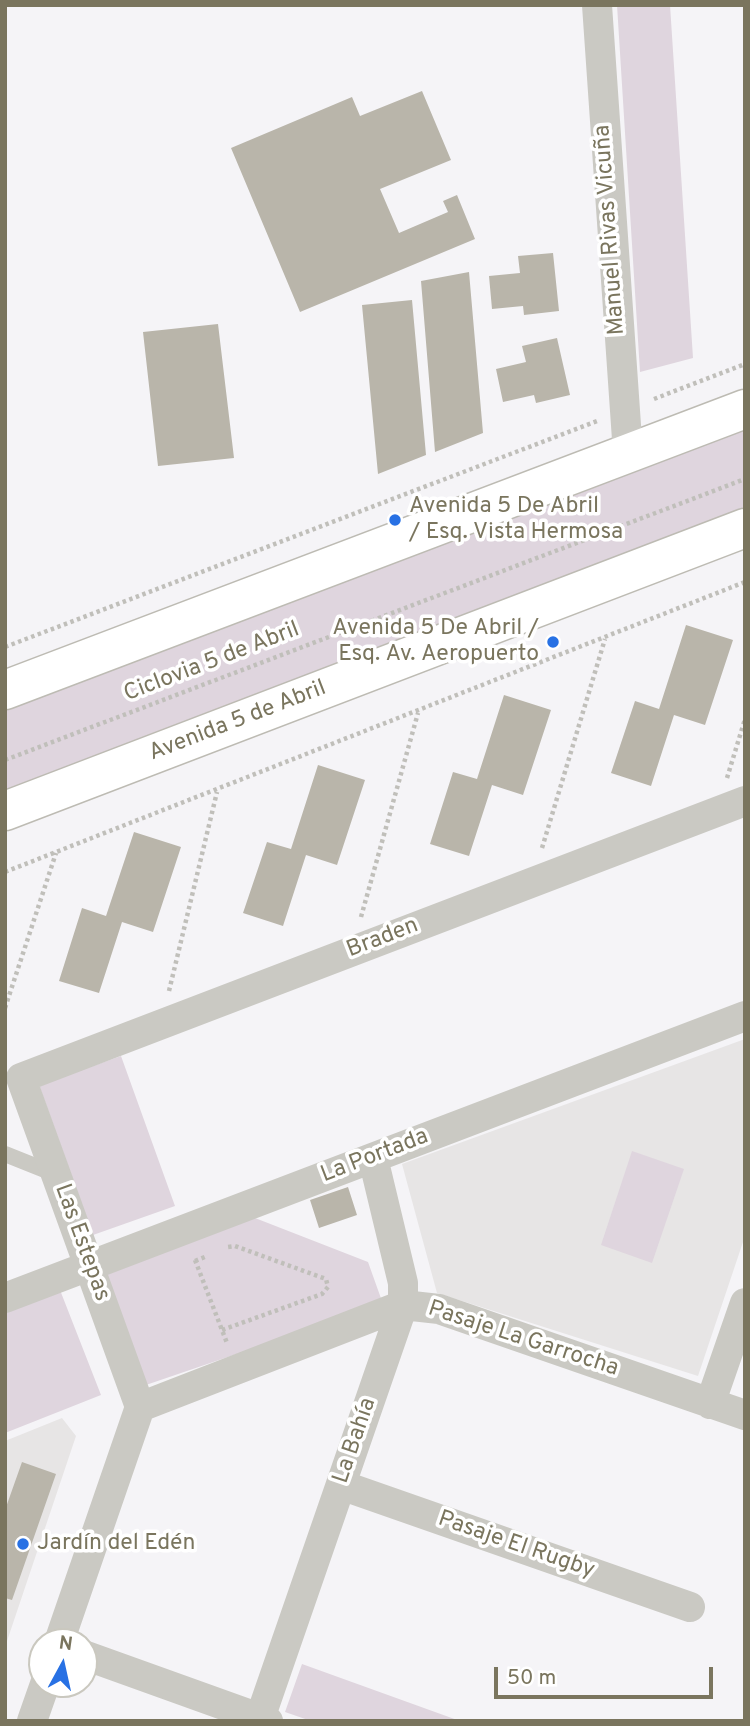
<!DOCTYPE html>
<html>
<head>
<meta charset="utf-8">
<style>
	body { margin:0 }
	#map { position:relative; width:750px; height:1726px; overflow:hidden; background:#f5f4f7; font-family:Overpass,sans-serif }
	canvas { display:block }
	.frame { position:absolute; inset:0; border:7px solid #7a755e; pointer-events:none }
	.north { position:absolute; left:28px; top:1628px; width:70px; height:70px; box-sizing:border-box; background:#fff; border:2px solid #cac8bf; border-radius:50%; rotate:8deg; font-size:19px; font-weight:700; line-height:28px; text-align:center; color:#7a755e }
	.north::after { content:''; display:block; margin:auto; width:24px; height:32px; background:#2871e4; clip-path:polygon(50% 0,100% 100%,50% 72%,0 100%) }
	.scale { position:absolute; left:494px; top:1667px; width:219px; height:32px; box-sizing:border-box; border:4px solid #7a755e; border-top:0; padding-left:9px; font-size:21px; line-height:24px; white-space:nowrap; color:#7a755e; -webkit-text-stroke:5px #fff; paint-order:stroke }
</style>
</head>
<body>
<div id="map">
<canvas width="750" height="1726"></canvas>
<div class="frame"></div>
<div class="north">N</div>
<div class="scale">50 m</div>
</div>
<script>
const context = document.querySelector('canvas').getContext('2d');
context.lineJoin = 'round';
function fill(path, color) { context.fillStyle = color; context.fill(path, 'evenodd'); }
const shape = rows => new Path2D(rows.map(r => 'M' + r).join(''));
function strokePath(path, color, width, dash) { context.strokeStyle = color; context.lineWidth = width; context.lineCap = dash ? 'butt' : 'round'; context.setLineDash(dash || []); context.stroke(path); }
function drawText(font, color, halo, rows, align = 'center') {
  context.font = font + ' Overpass,sans-serif'; context.lineWidth = 7; context.setLineDash([]); context.textBaseline = 'middle'; context.strokeStyle = halo; context.fillStyle = color; for (const [text, x, y, turn = 0] of rows) {
    context.save(); context.translate(x, y); context.rotate((+turn || 0) * Math.PI / 180); context.textAlign = isNaN(turn) ? turn : align; if (halo) context.strokeText(text, 0, 0); context.fillText(text, 0, 0); context.restore();
  }
}
fill(shape([
	[745,1039,745,1236,698,1376,437,1293,402,1164],
	[62,1418,76,1436,5,1647,5,1441]
]), '#e7e5e5');
fill(shape([
	[617,5,670,5,693,358,640,372],
	[745,425,745,517,5,802,5,707],
	[121,1056,175,1206,93,1235,39,1085],
	[632,1151,684,1169,652,1263,601,1245],
	[255,1218,368,1262,383,1304,143,1386,103,1270],
	[60,1290,101,1395,5,1433,5,1311],
	[302,1664,460,1721,311,1721,285,1712]
]), '#dfd5de');
fill(shape([
	[422,91,451,160,380,189,399,233,448,212,443,201,457,195,475,239,300,312,231,148,352,97,360,116],
	[553,253,559,311,524,315,523,306,492,309,489,276,520,273,518,256],
	[469,272,483,433,435,452,421,281],
	[412,300,426,455,378,474,362,305],
	[218,324,234,458,158,466,143,332],
	[557,338,570,395,536,403,534,395,503,402,496,369,526,362,522,346],
	[686,625,733,640,705,725,674,715,651,786,611,773,635,701,659,709],
	[504,695,551,710,523,795,492,785,469,856,430,844,453,772,477,779],
	[318,765,365,780,337,865,306,855,283,926,243,913,267,842,291,849],
	[134,832,181,847,153,932,122,922,99,993,59,981,82,908,106,916],
	[348,1187,357,1215,319,1228,310,1200],
	[22,1462,56,1474,12,1600,5,1598,5,1510]
]), '#b9b5aa');
const secondary = shape([
	[5,690,745,409],
	[5,811,745,528]
]);
strokePath(secondary, '#bdbbb3', 41);
strokePath(shape([
	[654,399,745,364],
	[5,647,597,421],
	[5,760,745,479],
	[727,778,745,719],
	[542,848,605,639],
	[5,872,745,582],
	[361,917,418,713],
	[169,991,217,792],
	[5,1008,56,853],
	[195,1260,227,1343],
	[195,1261,207,1256],
	[222,1330,322,1294,328,1287,326,1279,235,1246,228,1247]
]), '#c0bfba', 4.5, [3.5, 3.5]);
strokePath(shape([
	[5,1154,55,1174]
]), '#cac9c3', 16);
strokePath(shape([
	[597,5,628,454],
	[5,1298,745,1016],
	[710,1404,745,1303],
	[140,1407,21,1078,745,801],
	[140,1407,403,1305,439,1309,745,1415],
	[341,1485,690,1607],
	[59,1642,140,1407],
	[84,1655,268,1721],
	[32,1721,45,1684],
	[259,1721,403,1305,403,1283,373,1158]
]), '#cac9c3', 30);
strokePath(secondary, '#fff', 38);
for (const [x, y, r, color] of [
	[395,520,7,"#2871e4"],
	[553,642,7,"#2871e4"],
	[23,1544,7,"#2871e4"]
]) { const dot = new Path2D(); dot.arc(x, y, r, 0, 2 * Math.PI); context.fillStyle = color; context.fill(dot); strokePath(dot, '#fff', 2.5); }
drawText('23px', '#7a755e', '#fff', [
	["Manuel Rivas Vicuña",611,230,-94],
	["Ciclovia 5 de Abril",212,663,-21],
	["Avenida 5 de Abril",238,722,-21],
	["Braden",383,939,-21],
	["La Portada",375,1157,-21],
	["Las Estepas",81,1243,70],
	["Pasaje La Garrocha",523,1340,18],
	["La Bahía",356,1441,-71],
	["Pasaje El Rugby",516,1546,19]
]);
drawText('23px', '#7a755e', '#fff', [
	["Avenida 5 De Abril",409,507],
	["/ Esq. Vista Hermosa",409,533],
	["Avenida 5 De Abril /",539,629,"right"],
	["Esq. Av. Aeropuerto",539,655,"right"],
	["Jardín del Edén",37,1544]
], 'left');
</script>
</body>
</html>
